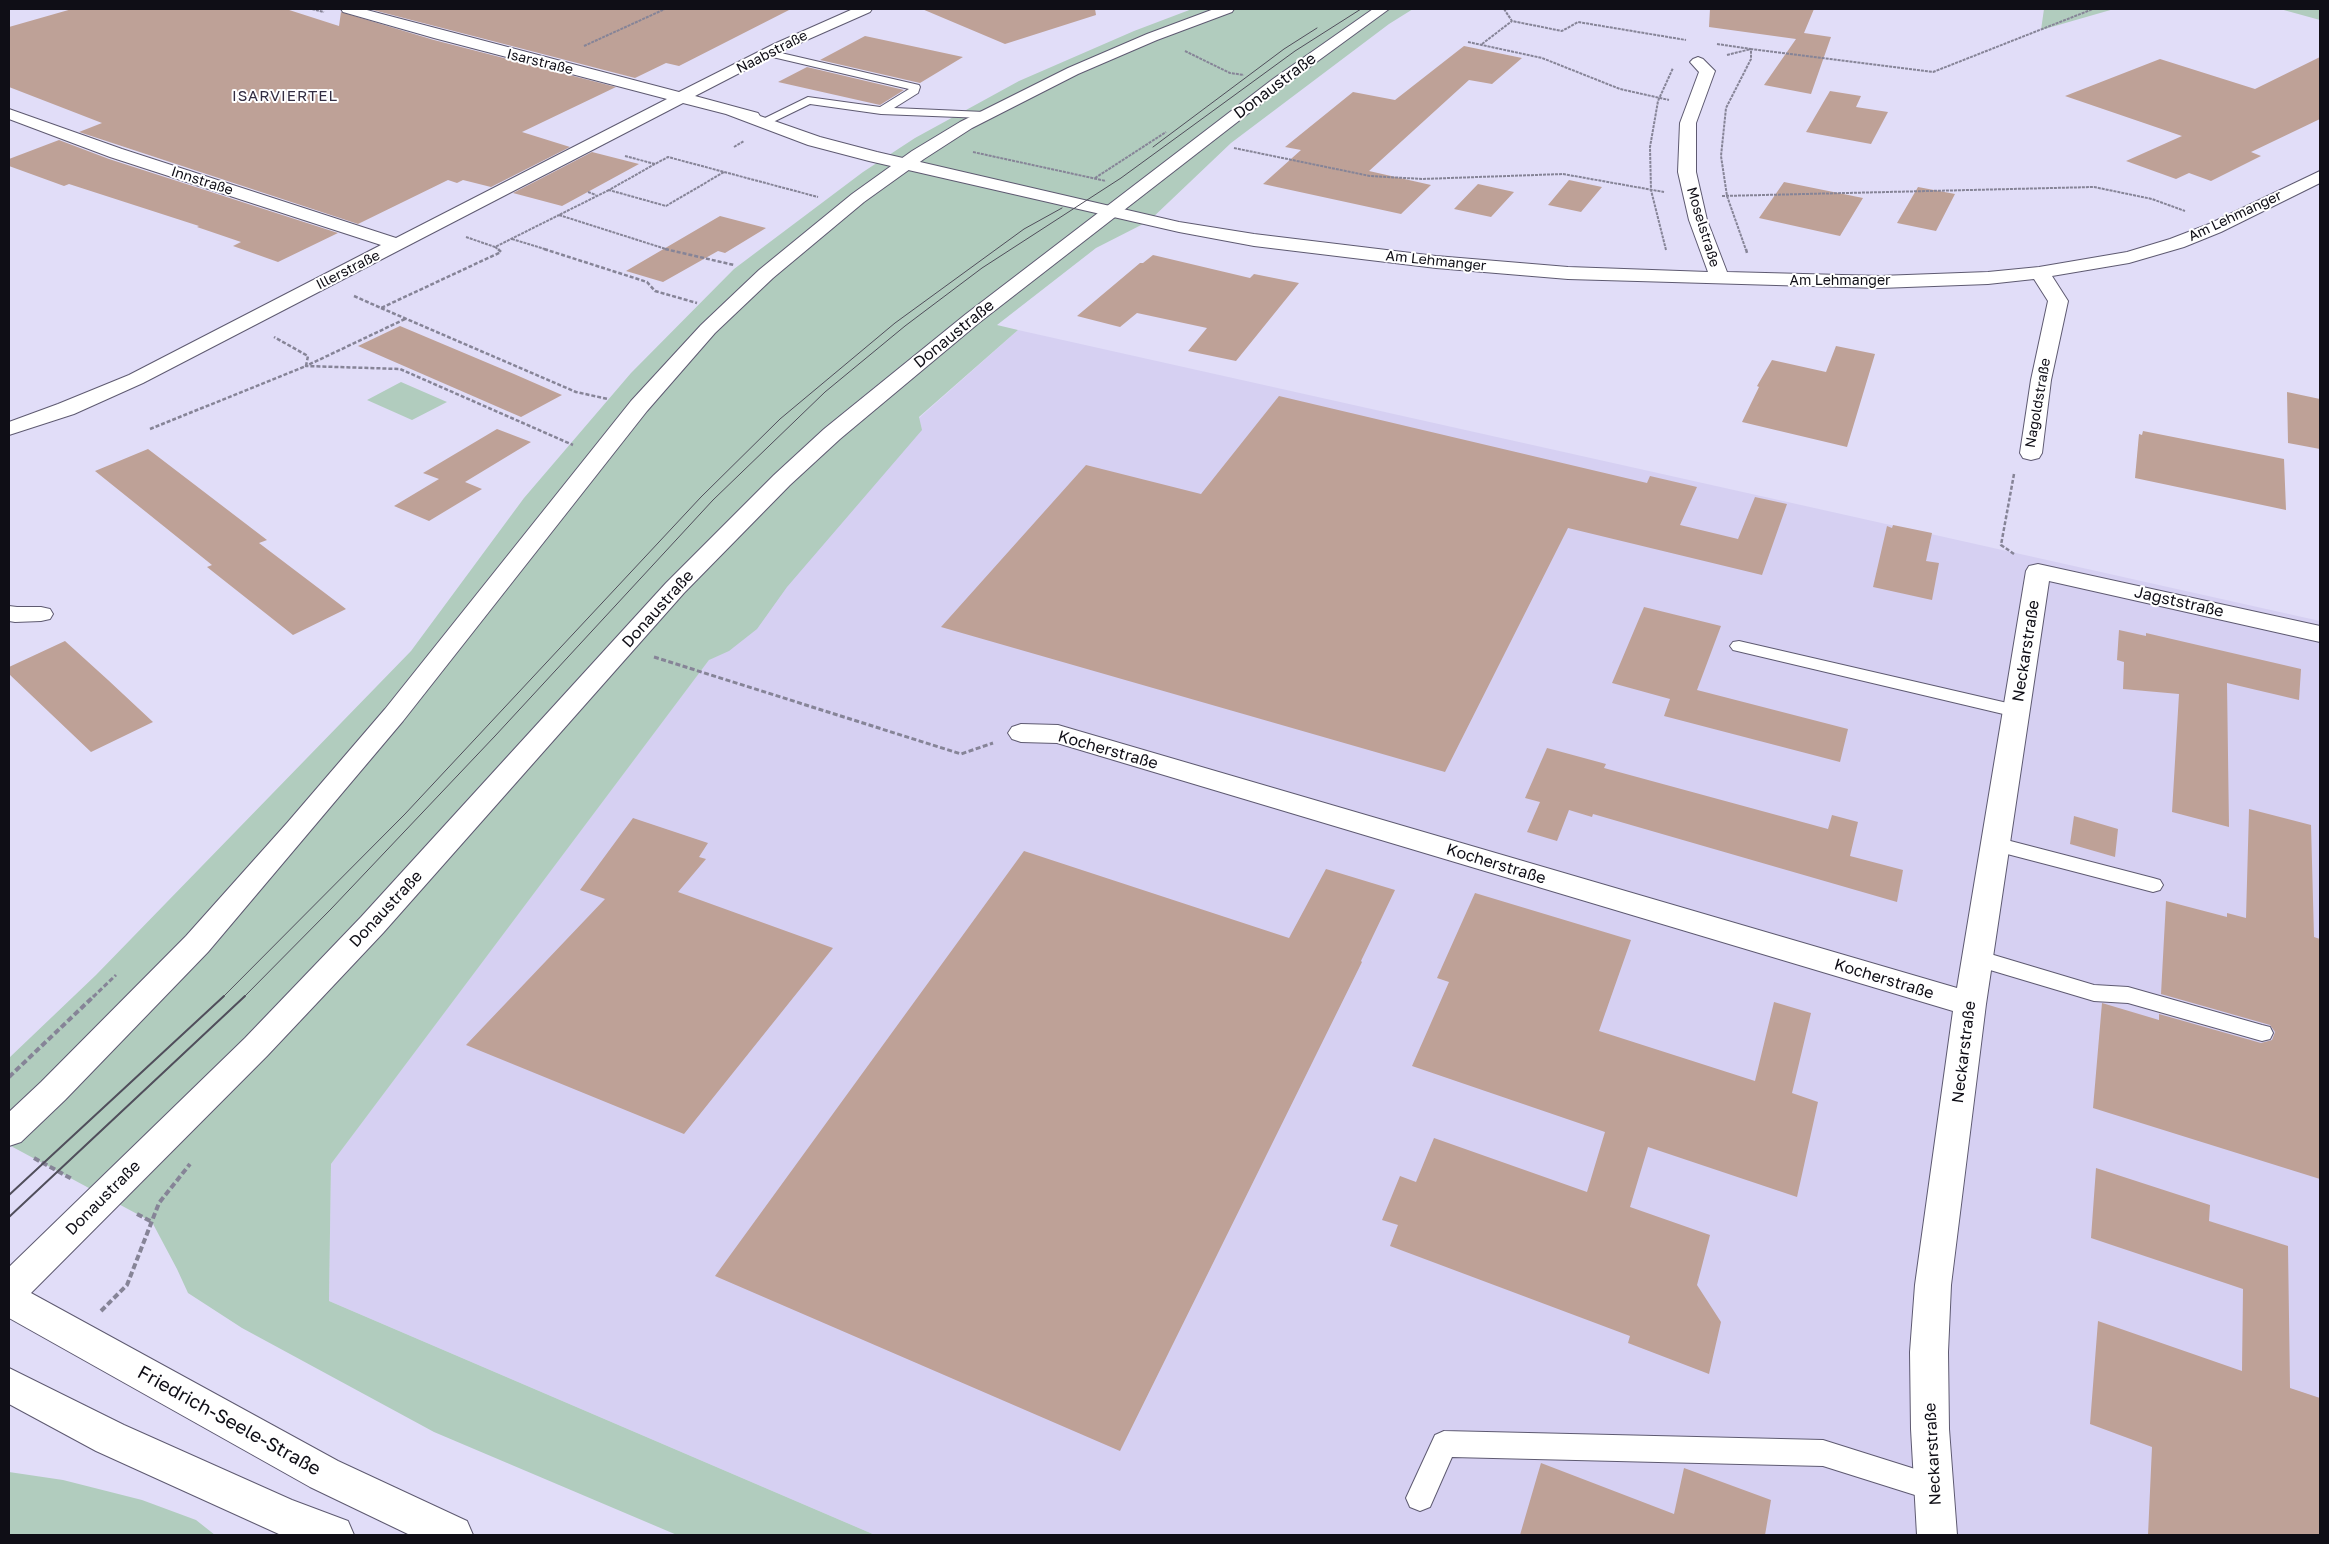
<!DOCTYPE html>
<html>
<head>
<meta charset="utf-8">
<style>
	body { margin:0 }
	#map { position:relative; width:2329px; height:1544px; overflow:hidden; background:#e1ddf8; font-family:"Golos Text",sans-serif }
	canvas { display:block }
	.frame { position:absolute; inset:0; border:10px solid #0f0e16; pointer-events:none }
</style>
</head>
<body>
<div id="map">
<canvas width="2329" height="1544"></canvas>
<div class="frame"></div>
</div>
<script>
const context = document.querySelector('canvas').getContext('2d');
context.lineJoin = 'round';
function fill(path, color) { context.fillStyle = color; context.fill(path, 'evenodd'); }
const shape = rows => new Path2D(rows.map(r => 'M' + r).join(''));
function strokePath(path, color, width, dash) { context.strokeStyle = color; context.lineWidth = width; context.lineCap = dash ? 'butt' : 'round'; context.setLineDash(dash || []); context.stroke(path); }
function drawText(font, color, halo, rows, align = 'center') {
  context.font = font + ' "Golos Text",sans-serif'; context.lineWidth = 4; context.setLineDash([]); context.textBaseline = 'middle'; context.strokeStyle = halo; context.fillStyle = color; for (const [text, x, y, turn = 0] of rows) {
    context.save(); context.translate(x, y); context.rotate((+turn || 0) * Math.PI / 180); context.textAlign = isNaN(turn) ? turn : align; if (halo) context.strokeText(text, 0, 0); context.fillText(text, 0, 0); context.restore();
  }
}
fill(shape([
	[1018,330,2320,621,2320,1535,875,1535,329,1301,331,1164,709,660,919,418]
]), '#d6d0f2');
fill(shape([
	[1192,9,1413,9,1389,24,1231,143,1149,221,1096,248,997,325,1018,330,919,417,922,430,787,587,757,629,729,651,709,660,331,1164,329,1301,875,1535,677,1535,434,1432,242,1328,188,1293,177,1269,152,1222,9,1145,9,1058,96,975,411,651,524,498,631,373,734,269,863,172,915,138,1019,81,1134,31],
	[2044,9,2114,9,2041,30],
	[2280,9,2320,9,2320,20],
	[401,382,447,402,412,420,367,400],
	[9,1472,63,1480,142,1500,196,1520,215,1535,9,1535]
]), '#b1ccbe');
fill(shape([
	[72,9,286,9,339,26,341,12,434,40,616,87,522,132,570,147,491,187,463,180,457,183,448,180,358,224,79,132,102,123,9,87,9,27],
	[369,9,791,9,679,66,666,63,635,78],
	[922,9,1095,9,1096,15,1005,44],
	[1710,9,1814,9,1804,33,1831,37,1811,94,1764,85,1796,39,1709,27],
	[865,36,963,57,920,83,820,60],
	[1464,46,1522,58,1492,84,1469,80,1369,171,1431,185,1401,214,1263,184,1301,150,1285,147,1353,92,1395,100],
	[2320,57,2320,119,2251,152,2261,156,2211,181,2189,173,2176,179,2126,161,2182,136,2065,96,2160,59,2255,89],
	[807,67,904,90,880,105,778,82],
	[1830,91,1861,96,1856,107,1888,112,1871,144,1806,132],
	[59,140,109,159,338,233,278,262,233,246,241,242,197,227,199,226,69,184,64,186,9,166,9,159],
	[592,152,639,164,562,206,513,193],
	[1569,180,1602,187,1581,212,1548,205],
	[1784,182,1863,198,1840,236,1759,218],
	[1478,184,1514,192,1491,217,1454,209],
	[1918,187,1955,194,1936,231,1897,223],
	[720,216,766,228,725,253,718,251,663,282,626,271],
	[1153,255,1250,278,1254,274,1299,283,1236,361,1188,351,1207,328,1137,313,1120,327,1077,316,1140,263,1143,263],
	[400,326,514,374,562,395,521,417,358,346],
	[1836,346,1875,354,1847,447,1742,422,1759,387,1757,386,1772,360,1826,372],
	[2287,392,2320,399,2320,449,2288,443],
	[1279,396,1647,483,1650,476,1697,487,1680,525,1738,539,1755,497,1787,504,1762,575,1568,528,1445,772,941,627,1086,465,1201,494],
	[497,429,531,442,465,482,482,489,429,521,394,506,439,479,423,473],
	[2143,431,2284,459,2286,510,2135,478,2139,434,2142,435],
	[148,449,267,540,259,543,346,609,293,635,207,567,212,565,95,471],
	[1893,525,1932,533,1926,561,1939,563,1932,600,1873,587,1887,526,1892,528],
	[1644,607,1721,626,1697,690,1848,729,1840,762,1664,716,1670,699,1612,683],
	[2119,630,2146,636,2146,633,2301,669,2299,700,2227,683,2229,827,2172,812,2179,694,2123,689,2124,662,2117,660],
	[65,641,108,680,153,722,91,752,9,674,9,667],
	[1547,748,1606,764,1604,768,1828,829,1832,815,1858,822,1850,856,1903,870,1897,902,1593,814,1592,817,1569,810,1557,841,1527,832,1540,802,1525,798],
	[2249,809,2311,825,2314,937,2320,939,2320,1179,2093,1108,2102,1003,2159,1020,2159,1014,2261,1043,2272,1040,2275,1032,2270,1025,2161,994,2166,901,2227,917,2227,913,2246,918],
	[2074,816,2118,829,2115,857,2070,844],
	[633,818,708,843,699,857,706,859,678,892,833,948,684,1134,466,1045,605,899,580,890],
	[1024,851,1289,938,1326,869,1395,890,1361,961,1362,962,1120,1451,715,1276],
	[1475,893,1631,940,1599,1031,1755,1081,1774,1002,1811,1013,1792,1093,1818,1102,1797,1197,1648,1147,1630,1207,1710,1235,1697,1285,1721,1322,1709,1374,1628,1343,1630,1336,1390,1246,1398,1225,1382,1220,1400,1176,1416,1182,1434,1138,1587,1192,1605,1132,1412,1066,1449,982,1437,978],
	[2096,1168,2210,1205,2209,1221,2288,1246,2290,1388,2320,1398,2320,1535,2148,1535,2152,1447,2090,1424,2098,1321,2242,1371,2243,1289,2091,1238],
	[1541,1463,1674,1514,1684,1468,1771,1500,1765,1535,1520,1535]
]), '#bea197');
const lane = shape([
	[768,50,919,85,920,87,918,93,894,108,984,112,990,115,984,118,881,114,810,104,773,122,765,122,763,120,765,118,808,97,880,107,909,89,764,55,763,53,768,50],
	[1739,641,2016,705,2022,707,2025,711,2022,715,2016,717,1733,650,1730,646,1733,642,1739,641],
	[1995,837,2153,878,2160,880,2163,885,2160,890,2153,892,1988,849,1985,844,1988,839,1995,837],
	[1977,950,2094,985,2128,987,2262,1025,2270,1027,2273,1033,2270,1039,2262,1041,2128,1003,2094,1001,1970,964,1967,958,1970,952,1977,950],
	[1444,1431,1823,1440,1934,1475,1944,1479,1948,1488,1944,1497,1934,1501,1823,1466,1452,1457,1430,1507,1420,1511,1410,1507,1406,1498,1435,1435,1444,1431]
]);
const street = shape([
	[341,9,363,9,679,92,774,44,853,9,872,9,870,12,784,50,695,96,758,113,760,116,820,137,877,152,1179,222,1254,234,1436,256,1568,267,1708,272,1689,220,1678,172,1680,123,1699,72,1690,62,1693,59,1698,57,1703,59,1715,71,1696,123,1696,172,1707,220,1727,272,1880,276,1988,272,2039,267,2127,252,2170,239,2209,224,2320,171,2320,183,2221,232,2184,247,2129,263,2052,276,2068,301,2051,380,2042,453,2039,458,2031,460,2023,458,2020,453,2031,380,2048,301,2034,279,1988,284,1880,288,1568,279,1436,268,1254,246,1179,232,869,161,808,145,726,114,683,103,143,383,74,414,9,435,9,422,58,404,129,375,381,245,110,157,9,119,9,109,122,149,396,238,667,99,434,38,343,12,341,9],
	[2038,564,2320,626,2320,642,2049,581,1986,1004,1951,1285,1948,1352,1949,1429,1957,1535,1917,1535,1911,1429,1910,1352,1915,1285,1953,1011,1057,743,1021,742,1012,739,1008,733,1012,727,1021,724,1058,725,1957,988,2026,571,2029,566,2038,564],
	[9,606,17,607,41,607,50,609,53,614,50,619,41,621,15,622,9,621,9,606]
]);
const secondary = shape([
	[1214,9,1234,9,1232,12,1157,40,1078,74,972,128,924,159,864,202,773,278,715,333,647,411,403,721,208,952,65,1100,21,1142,9,1146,9,1112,41,1082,186,936,287,823,385,709,631,401,701,325,759,270,852,194,912,151,960,122,1068,68,1147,34,1214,9],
	[1373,9,1389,9,1285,85,980,322,840,439,790,485,684,593,383,933,267,1056,31,1293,338,1461,467,1521,473,1535,410,1535,310,1487,9,1318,9,1267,245,1038,361,917,666,583,774,475,824,429,966,314,1273,79,1373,9],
	[9,1368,124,1425,292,1500,348,1521,354,1535,281,1535,96,1451,9,1404,9,1368]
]);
strokePath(lane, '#5e5a71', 2);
strokePath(street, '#5e5a71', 2);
strokePath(secondary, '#5e5a71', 2);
strokePath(shape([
	[312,9,324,12],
	[1504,9,1512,21,1562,31,1578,22,1686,40],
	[1468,42,1542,58,1620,89,1669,100],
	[1482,44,1512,21],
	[1717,44,1751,49,1751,59,1726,108,1721,156,1727,196,1746,250],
	[584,46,665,9],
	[1185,51,1230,73,1244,75],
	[1727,55,1751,49,1933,72,2093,9],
	[734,147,744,141],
	[1234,148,1370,176,1422,179,1563,174,1664,192],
	[973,152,1106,181],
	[625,156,655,164,668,157,818,197],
	[655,164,609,190,666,206,724,172],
	[1095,178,1166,132],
	[609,190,559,215,669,250],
	[588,192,596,195],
	[1722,196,2094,187,2152,199,2185,211],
	[466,237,495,247,559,215],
	[512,239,548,250],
	[495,247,499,250],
	[1666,250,1651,190,1650,147,1658,101,1673,68]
]), '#868497', 2, [3, 1]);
strokePath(shape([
	[544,249,647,282,655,291,697,303],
	[665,249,734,265],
	[1746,249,1747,253],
	[354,296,381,308,501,252,498,249],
	[381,308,576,392,608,399],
	[405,319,306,366,400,369,573,445],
	[150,429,306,366,308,356,274,337],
	[2014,474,2001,545,2014,554]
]), '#868497', 2.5, [4, 2]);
strokePath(shape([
	[654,657,961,754,993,743],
	[93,997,116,975]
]), '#868497', 3, [5, 2.5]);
strokePath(shape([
	[9,1077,94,996],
	[34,1158,72,1179],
	[137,1214,152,1222],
	[101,1311,127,1285,159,1203,190,1164]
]), '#868497', 4, [6, 3]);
fill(lane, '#fff');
fill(street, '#fff');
fill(secondary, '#fff');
strokePath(shape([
	[1153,147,1284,49,1317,28],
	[223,997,405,814,701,497,780,419,895,323,1024,229,1062,208],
	[244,997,331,909,495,736,713,500,825,392,905,326,982,268,1121,178,1295,51,1361,9]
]), '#504e5b', 1);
strokePath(shape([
	[9,1195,224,996],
	[9,1217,245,996]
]), '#504e5b', 2);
drawText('14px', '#0f0e16', '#fff', [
	["Naabstraße",772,52,-27],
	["Isarstraße",540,62,14],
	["Innstraße",202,181,18],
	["Am Lehmanger",2235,216,-25],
	["Moselstraße",1703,227,73],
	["Am Lehmanger",1436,261,6],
	["Illerstraße",348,270,-27],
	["Am Lehmanger",1840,281],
	["Nagoldstraße",2038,403,-80]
]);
context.letterSpacing = '1px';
drawText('15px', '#322d42', '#fff', [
	["ISARVIERTEL",285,96]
]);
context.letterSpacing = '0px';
drawText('16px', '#0f0e16', '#fff', [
	["Donaustraße",1275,86,-37],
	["Donaustraße",954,334,-39],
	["Jagststraße",2179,602,13],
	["Donaustraße",658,609,-48],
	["Neckarstraße",2026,651,-81],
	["Kocherstraße",1108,750,16],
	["Kocherstraße",1496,864,17],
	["Donaustraße",386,909,-47],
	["Kocherstraße",1884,979,17],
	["Neckarstraße",1964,1052,-83],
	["Donaustraße",103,1198,-45],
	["Neckarstraße",1933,1454,-93]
]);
drawText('19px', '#0f0e16', '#fff', [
	["Friedrich-Seele-Straße",229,1421,29]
]);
</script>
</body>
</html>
